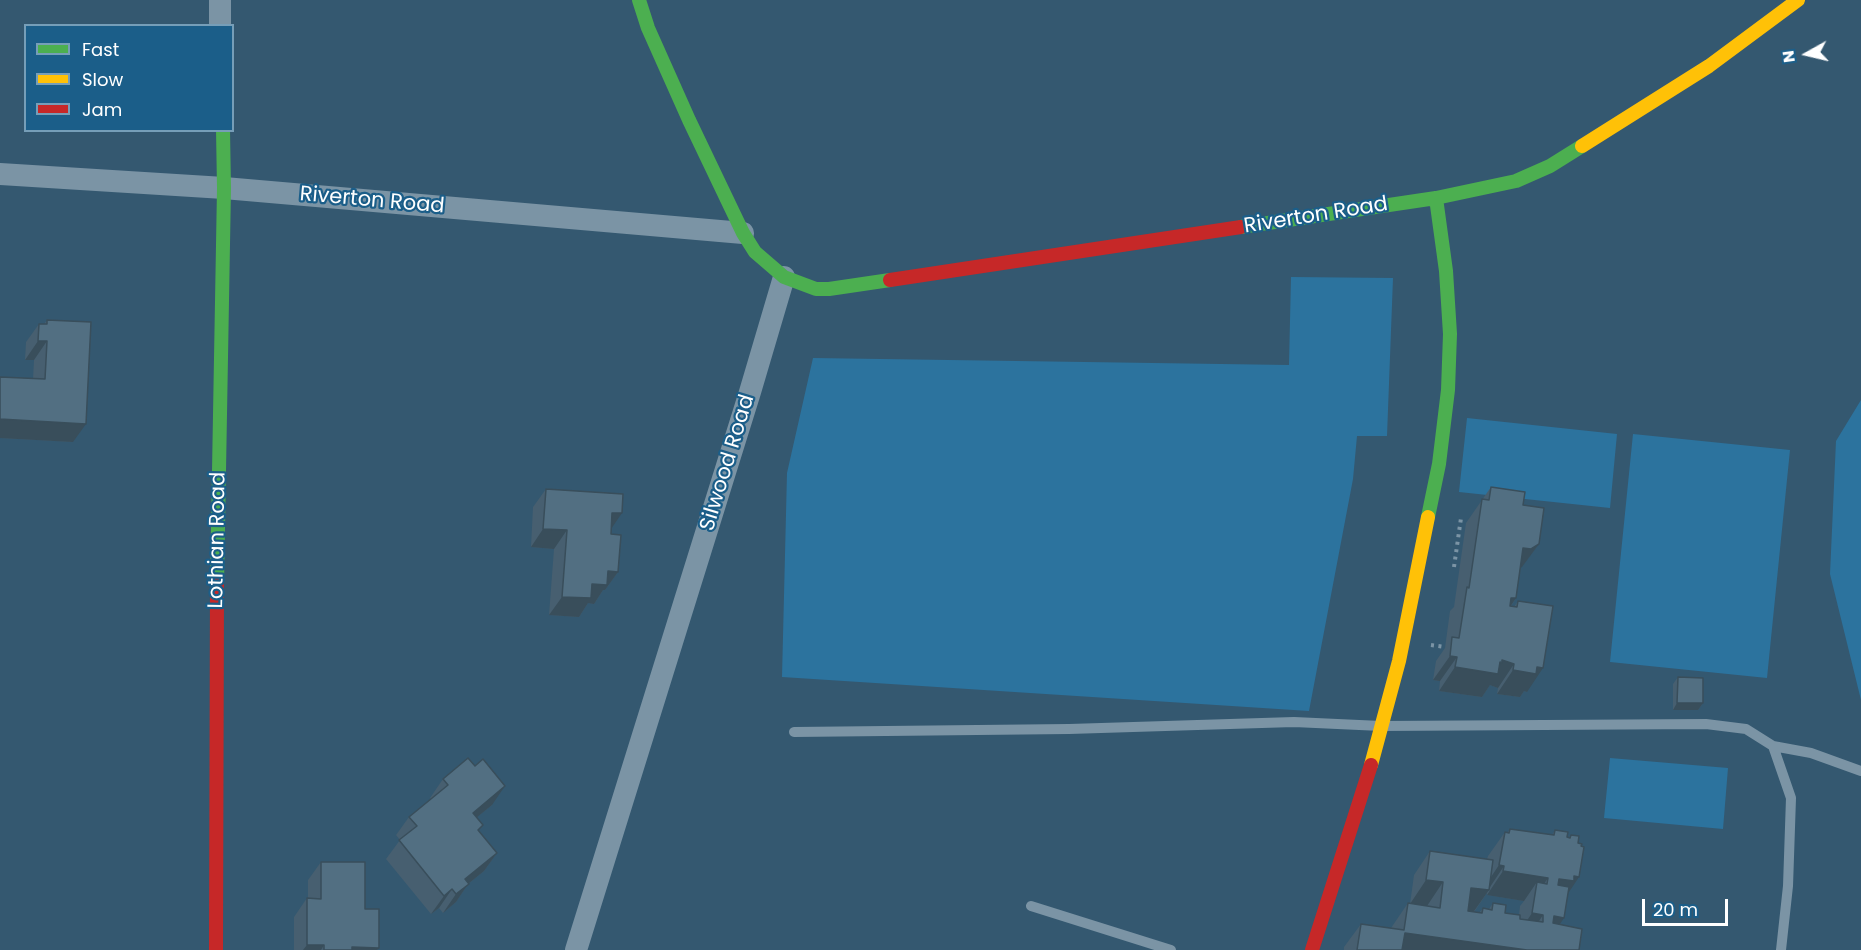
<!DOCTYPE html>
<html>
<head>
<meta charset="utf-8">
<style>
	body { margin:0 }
	#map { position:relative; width:1861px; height:950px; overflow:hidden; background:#345870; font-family:Poppins,sans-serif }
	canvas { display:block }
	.legend { position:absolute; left:24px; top:24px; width:210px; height:108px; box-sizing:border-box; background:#1b5e89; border:2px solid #769eb8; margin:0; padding:8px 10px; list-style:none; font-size:18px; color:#fff }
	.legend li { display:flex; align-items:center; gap:12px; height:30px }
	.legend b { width:30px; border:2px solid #769eb8 }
	.north { position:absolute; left:1777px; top:24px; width:60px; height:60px; -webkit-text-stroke:4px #1b5e89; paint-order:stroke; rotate:262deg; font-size:16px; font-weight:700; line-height:24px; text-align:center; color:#fff }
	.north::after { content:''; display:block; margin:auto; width:21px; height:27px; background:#fff; clip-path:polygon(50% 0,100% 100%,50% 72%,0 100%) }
	.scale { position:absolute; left:1642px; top:899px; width:86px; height:27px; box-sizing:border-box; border:3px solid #fff; border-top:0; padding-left:8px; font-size:18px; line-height:21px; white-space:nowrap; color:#fff; -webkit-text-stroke:4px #1b5e89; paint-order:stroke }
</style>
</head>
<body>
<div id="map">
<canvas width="1861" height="950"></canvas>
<ul class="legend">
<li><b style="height:8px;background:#4caf50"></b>Fast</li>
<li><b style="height:8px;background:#ffc107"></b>Slow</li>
<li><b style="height:8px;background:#c62828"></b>Jam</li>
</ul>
<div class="north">N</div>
<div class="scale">20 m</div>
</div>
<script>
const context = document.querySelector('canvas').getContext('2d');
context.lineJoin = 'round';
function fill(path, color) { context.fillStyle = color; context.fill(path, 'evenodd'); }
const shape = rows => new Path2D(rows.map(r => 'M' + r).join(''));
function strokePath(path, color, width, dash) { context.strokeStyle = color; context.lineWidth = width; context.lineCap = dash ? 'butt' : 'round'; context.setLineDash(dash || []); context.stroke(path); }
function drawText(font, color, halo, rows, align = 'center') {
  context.font = font + ' Poppins,sans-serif'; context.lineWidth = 4.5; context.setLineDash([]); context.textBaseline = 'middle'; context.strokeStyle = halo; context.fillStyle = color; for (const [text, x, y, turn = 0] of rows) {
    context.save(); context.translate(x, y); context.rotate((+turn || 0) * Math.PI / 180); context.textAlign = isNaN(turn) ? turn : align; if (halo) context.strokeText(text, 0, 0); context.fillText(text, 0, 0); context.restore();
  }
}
fill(shape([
	[1291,277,1393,278,1387,436,1357,436,1353,479,1309,711,782,677,787,473,813,358,1289,365],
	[1861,400,1861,700,1830,574,1836,441],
	[1467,418,1617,434,1610,508,1459,492],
	[1633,434,1790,450,1767,678,1610,662],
	[1610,758,1728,768,1723,829,1604,818]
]), '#2c739e');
strokePath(shape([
	[1454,567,1461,518],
	[1431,645,1445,647]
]), '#7b94a5', 4, [3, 4.5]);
strokePath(shape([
	[794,732,1069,729,1294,722,1381,726,1706,724,1746,729,1773,746,1791,798,1788,886,1781,950],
	[1773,746,1811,753,1861,771],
	[1031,906,1171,950]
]), '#7b94a5', 10);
strokePath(shape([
	[220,0,220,26],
	[0,174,224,188,743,233],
	[576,950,750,392,784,277]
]), '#7b94a5', 22);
strokePath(shape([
	[639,0,648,28,689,120,743,233,755,252,784,277,816,289,829,289,890,280],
	[1241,227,1436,198,1516,181,1550,166,1582,146],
	[1428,517,1439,464,1448,390,1450,334,1446,271,1436,198],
	[217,584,224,188,223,130]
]), '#4caf50', 14);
strokePath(shape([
	[1582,146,1709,66,1798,0],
	[1371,765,1399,661,1428,517]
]), '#ffc107', 14);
strokePath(shape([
	[890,280,1241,227],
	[216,950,217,584],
	[1312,950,1371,765]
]), '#c62828', 14);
fill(shape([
	[47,320,73,442,0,438,0,377,33,379,34,360,25,360,26,342,39,324,44,324],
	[1491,487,1523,505,1539,544,1520,568,1516,598,1511,606,1514,607,1518,601,1527,692,1524,691,1520,697,1497,694,1498,688,1490,685,1482,697,1439,691,1440,681,1433,680,1436,661,1445,648,1450,611,1454,607,1466,523],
	[546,489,612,528,611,534,618,572,605,590,603,590,594,604,588,603,579,617,549,615,554,549,531,547,533,507],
	[1678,677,1703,703,1698,710,1673,710,1673,684],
	[443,779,492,805,477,817,479,831,497,853,484,871,468,884,456,902,443,913,439,908,431,914,386,859,400,840,396,835,409,817,431,799,430,798],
	[1510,829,1552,835,1555,830,1567,837,1569,837,1571,835,1568,892,1560,924,1579,950,1344,950,1344,947,1361,924,1391,928,1408,903,1410,904,1414,875,1430,851,1487,859,1488,856,1505,832,1507,833],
	[1487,893,1487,895,1524,901,1520,906,1519,915,1505,913,1493,903,1489,909,1483,908,1479,913,1474,912],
	[321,862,365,909,377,950,294,950,294,917,307,898,308,898,308,880]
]), '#475f70');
fill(shape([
	[38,341,47,341,34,360,25,360],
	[0,419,86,424,73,442,0,438],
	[612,513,622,513,609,532],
	[543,529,567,530,554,549,531,547],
	[1539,544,1522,567,1514,572,1523,548],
	[608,571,618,572,605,590,603,590,594,604,588,603,579,617,549,615,562,597,592,584],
	[1511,598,1516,598,1500,622],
	[1450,656,1457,657,1440,681,1433,680],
	[1502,660,1514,664,1498,688,1490,685,1482,697,1439,691,1455,667],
	[1537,667,1543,668,1527,692,1524,691,1520,697,1497,694,1513,670],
	[1677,703,1703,703,1698,710,1673,710],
	[505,786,492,805,460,831,473,813],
	[497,853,484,871,468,884,456,902,443,913,456,894,465,879],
	[1499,865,1504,866,1488,890,1483,889],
	[1503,871,1548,878,1535,897,1537,882,1524,901,1487,895],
	[1574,876,1579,877,1563,901,1542,903,1559,879],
	[1426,880,1443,882,1427,906,1410,904],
	[1471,888,1489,890,1472,914,1454,911],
	[452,889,439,908,431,914,444,896],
	[1532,913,1543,915,1527,939,1516,937],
	[1554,916,1564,918,1548,942],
	[1405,933,1527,950,1393,950],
	[307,945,324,945,321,950,303,950],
	[352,947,379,948,377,950,351,950]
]), '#394e5b');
const building = shape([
	[47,320,91,322,86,424,0,419,0,377,45,379,47,341,38,341,39,324,47,324,47,320],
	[1491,487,1525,492,1523,505,1544,508,1539,544,1531,549,1523,548,1516,598,1511,598,1510,606,1517,607,1518,601,1553,606,1543,668,1537,667,1536,674,1513,670,1514,664,1502,660,1502,663,1500,662,1498,674,1455,667,1457,657,1450,656,1452,637,1459,638,1467,587,1469,588,1482,499,1489,500,1491,487],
	[546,489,623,494,622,513,612,513,611,534,621,535,618,572,608,571,607,585,592,584,591,598,562,597,567,530,543,529,546,489],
	[1678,677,1703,678,1703,703,1677,703,1678,677],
	[468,758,475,766,483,759,505,786,473,813,483,825,478,830,497,853,465,879,469,884,456,894,452,889,444,896,399,840,417,826,409,817,448,785,443,779,468,758],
	[1510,829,1554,835,1555,830,1568,832,1567,837,1570,838,1571,835,1579,836,1578,843,1582,844,1581,846,1584,847,1579,877,1574,876,1574,881,1559,879,1558,885,1569,887,1564,918,1554,916,1553,923,1582,929,1579,950,1527,950,1405,933,1402,950,1357,950,1361,924,1404,930,1408,903,1440,908,1443,882,1426,880,1430,851,1493,860,1489,890,1471,888,1468,911,1482,913,1483,908,1492,910,1493,903,1506,905,1505,913,1520,915,1520,919,1543,922,1543,915,1532,913,1537,882,1547,884,1548,878,1503,871,1504,866,1499,865,1505,832,1509,833,1510,829],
	[321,862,365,862,365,909,379,909,379,948,352,947,352,950,324,950,324,945,307,945,307,898,321,899,321,862]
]);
fill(building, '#526f82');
strokePath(building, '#394e5b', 1.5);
drawText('21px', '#fff', '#1b5e89', [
	["Riverton Road",372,201,5],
	["Riverton Road",1316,216,-9],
	["Silwood Road",728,463,-73],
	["Lothian Road",218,540,-89]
]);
</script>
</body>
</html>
